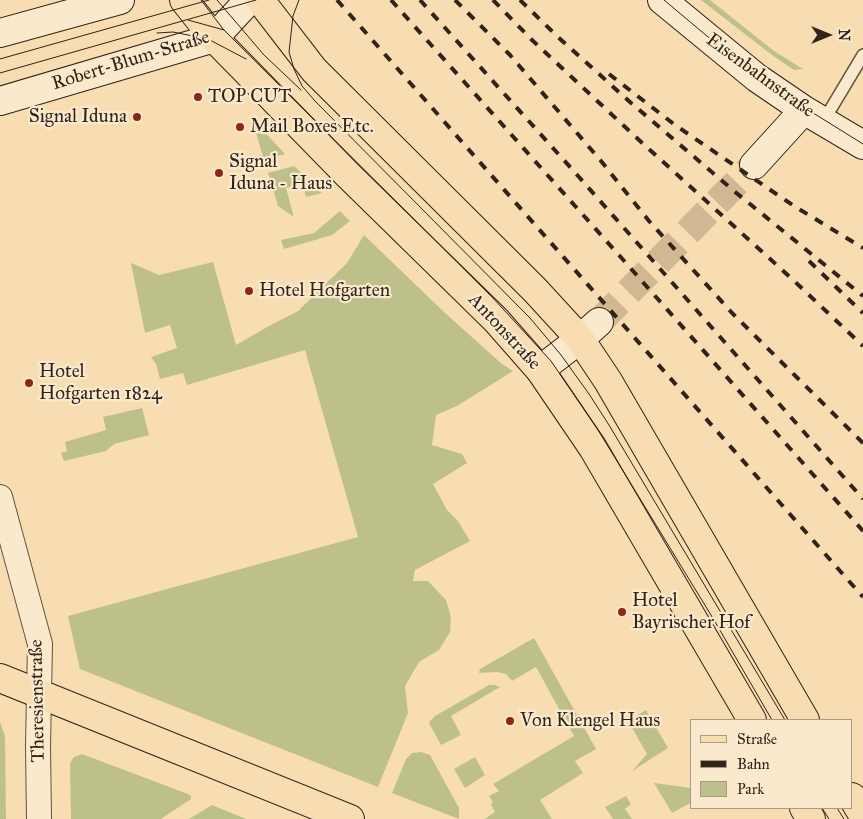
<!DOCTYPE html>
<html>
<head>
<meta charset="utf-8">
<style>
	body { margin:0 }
	#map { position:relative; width:863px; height:819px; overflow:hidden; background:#f9ddb2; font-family:"IM FELL Great Primer",serif }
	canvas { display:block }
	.legend { position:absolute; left:690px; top:719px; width:162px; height:90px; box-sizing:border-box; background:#fbe9cd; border:1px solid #aa9a84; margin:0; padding:6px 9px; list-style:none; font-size:15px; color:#302317 }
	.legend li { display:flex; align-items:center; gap:10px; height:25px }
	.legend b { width:25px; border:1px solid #aa9a84 }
	.north { position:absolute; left:803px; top:10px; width:50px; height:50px; -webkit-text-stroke:4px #fbe9cd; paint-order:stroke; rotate:90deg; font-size:14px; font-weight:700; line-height:20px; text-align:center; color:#302317 }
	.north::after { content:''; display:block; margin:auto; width:18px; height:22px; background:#302317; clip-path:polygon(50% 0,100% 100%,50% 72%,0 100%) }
</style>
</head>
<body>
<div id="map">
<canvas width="863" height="819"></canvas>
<ul class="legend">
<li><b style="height:6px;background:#f9ddb2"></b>Straße</li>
<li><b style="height:6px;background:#302317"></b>Bahn</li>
<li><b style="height:14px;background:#bec08c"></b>Park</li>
</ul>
<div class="north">N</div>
</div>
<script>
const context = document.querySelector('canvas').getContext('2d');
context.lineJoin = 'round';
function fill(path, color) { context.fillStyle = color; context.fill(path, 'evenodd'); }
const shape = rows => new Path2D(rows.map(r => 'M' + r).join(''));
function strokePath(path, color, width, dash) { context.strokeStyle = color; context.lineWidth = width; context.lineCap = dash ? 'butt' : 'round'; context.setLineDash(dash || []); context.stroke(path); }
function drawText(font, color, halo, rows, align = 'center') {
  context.font = font + ' "IM FELL Great Primer",serif'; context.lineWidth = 4.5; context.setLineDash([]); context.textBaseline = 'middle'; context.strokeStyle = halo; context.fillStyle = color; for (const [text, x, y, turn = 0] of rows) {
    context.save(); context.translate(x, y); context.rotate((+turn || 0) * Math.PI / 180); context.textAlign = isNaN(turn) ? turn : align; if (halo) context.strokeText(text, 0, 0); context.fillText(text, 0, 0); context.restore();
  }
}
fill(shape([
	[701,0,710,0,774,51,803,69,794,70,772,55],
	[260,127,285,154,264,160,255,129],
	[294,166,322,193,306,197,302,184,286,188,294,217,278,206,268,173],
	[340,211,350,221,332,235,284,249,281,240,314,233],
	[364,235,444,312,502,364,513,371,457,406,436,415,432,445,462,454,467,463,433,484,447,510,458,521,470,541,415,570,413,581,428,581,446,600,451,617,450,632,439,650,419,662,405,686,408,713,378,787,80,669,68,616,358,537,305,350,187,385,183,373,160,379,156,364,151,357,177,348,170,325,145,333,131,263,159,275,213,262,236,345,269,326,300,310,300,309,347,263],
	[142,408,149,435,114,444,106,451,64,461,61,453,67,451,65,442,106,430,103,417],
	[534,638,596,749,575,761,583,773,540,800,552,819,485,819,495,812,491,804,493,802,489,796,499,791,493,784,574,736,536,667,512,681,506,674,497,672,479,673,480,669],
	[489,685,495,685,500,687,451,716,461,735,441,745,429,723,430,721,435,716],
	[646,710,668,748,632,771,647,754,628,721],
	[0,722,5,736,6,819,0,819],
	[421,752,430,755,459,808,459,819,392,793,406,759,412,753],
	[82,754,188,794,191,796,191,799,161,819,71,819,70,763,74,757],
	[475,757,485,775,465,788,454,769],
	[654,783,692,788,692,802,672,813],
	[626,796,631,804,625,809,632,819,613,819,605,807],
	[212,805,246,819,189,819]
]), '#bec08c');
strokePath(shape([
	[599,322,754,165]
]), '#d1b893', 28, [28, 14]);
const lane = shape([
	[823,122,863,55]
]);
const street = shape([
	[0,497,40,644,38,746,39,819]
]);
const secondary = shape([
	[662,0,757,78,804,110,863,145],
	[0,33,120,0],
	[0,101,214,38,249,0],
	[754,165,804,110],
	[540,370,580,339,599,322]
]);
const primary = shape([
	[184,0,214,38,348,175,496,320,540,370,593,448,752,720],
	[260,0,314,70,535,290,580,339,608,381,805,720],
	[0,678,350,819],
	[852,797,863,815],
	[804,808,811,819]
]);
strokePath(lane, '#62523e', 14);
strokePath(street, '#62523e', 26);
strokePath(secondary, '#302317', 30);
strokePath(primary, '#302317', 30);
strokePath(lane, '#fbe9cd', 11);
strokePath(street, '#fbe9cd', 24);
strokePath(secondary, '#fbe9cd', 28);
strokePath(primary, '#f9ddb2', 28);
strokePath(shape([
	[201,0,223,29,492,297,551,361,598,430,714,620,772,720],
	[217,0,264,55,301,90],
	[299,0,293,16,289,52,294,69,302,86,315,101,530,318,561,355,589,394,609,425,785,720],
	[664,0,757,78,863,144],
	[188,20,224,30],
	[157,33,173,32,208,39,246,59],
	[0,59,209,0],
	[0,73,256,0],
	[822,808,829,819],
	[837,808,844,819]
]), '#302317', 1);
strokePath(shape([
	[337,0,863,597],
	[391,0,618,254,863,531],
	[420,0,579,177,863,499],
	[455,0,510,55,601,161,649,221,733,314,863,443],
	[493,0,532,40,639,140,791,278,863,346],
	[520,0,558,37,630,102,734,191,863,296],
	[609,74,675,125,794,206,863,248],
	[809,261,863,313]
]), '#302317', 4, [9, 9]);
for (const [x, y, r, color] of [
	[198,97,5,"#8f2418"],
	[137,117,5,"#8f2418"],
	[240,127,5,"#8f2418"],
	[219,173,5,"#8f2418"],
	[249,291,5,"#8f2418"],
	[29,383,5,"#8f2418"],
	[622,612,5,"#8f2418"],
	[510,721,5,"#8f2418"]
]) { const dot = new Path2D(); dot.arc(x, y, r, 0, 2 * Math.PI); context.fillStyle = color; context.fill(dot); strokePath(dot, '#fbe9cd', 2); }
drawText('19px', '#302317', '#fbe9cd', [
	["Robert-Blum-Straße",131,61,-17],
	["Eisenbahnstraße",760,76,36],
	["Antonstraße",504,332,47],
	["Theresienstraße",38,701,-91]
]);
drawText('19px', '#302317', '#fbe9cd', [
	["TOP CUT",208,97],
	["Signal Iduna",127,117,"right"],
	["Mail Boxes Etc.",250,127],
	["Signal",229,162],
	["Iduna - Haus",229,184],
	["Hotel Hofgarten",259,291],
	["Hotel",39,372],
	["Hofgarten 1824",39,394],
	["Hotel",632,601],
	["Bayrischer Hof",632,623],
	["Von Klengel Haus",520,721]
], 'left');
</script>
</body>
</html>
